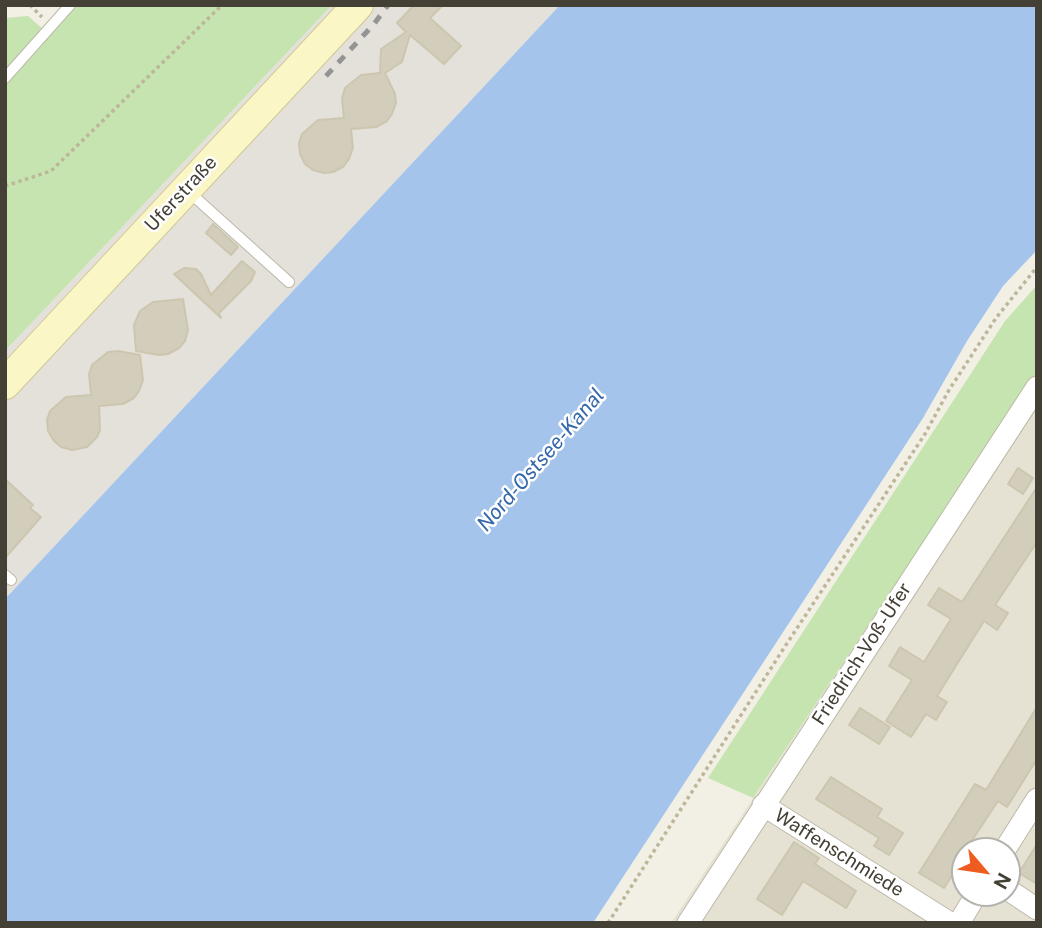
<!DOCTYPE html>
<html>
<head>
<meta charset="utf-8">
<style>
	body { margin:0 }
	#map { position:relative; width:1042px; height:928px; overflow:hidden; background:#f2f0e5; font-family:"Public Sans",sans-serif }
	canvas { display:block }
	.frame { position:absolute; inset:0; border:7px solid #444035; pointer-events:none }
	.north { position:absolute; left:951px; top:837px; width:70px; height:70px; box-sizing:border-box; background:#fff; border:2px solid #b4b3ae; border-radius:50%; rotate:119deg; font-size:19px; font-weight:700; line-height:28px; text-align:center; color:#444035 }
	.north::after { content:''; display:block; margin:auto; width:24px; height:32px; background:#ee5c20; clip-path:polygon(50% 0,100% 100%,50% 72%,0 100%) }
</style>
</head>
<body>
<div id="map">
<canvas width="1042" height="928"></canvas>
<div class="frame"></div>
<div class="north">N</div>
</div>
<script>
const context = document.querySelector('canvas').getContext('2d');
context.lineJoin = 'round';
function fill(path, color) { context.fillStyle = color; context.fill(path, 'evenodd'); }
const shape = rows => new Path2D(rows.map(r => 'M' + r).join(''));
function strokePath(path, color, width, dash) { context.strokeStyle = color; context.lineWidth = width; context.lineCap = dash ? 'butt' : 'round'; context.setLineDash(dash || []); context.stroke(path); }
function drawText(font, color, halo, rows, align = 'center') {
  context.font = font + ' "Public Sans",sans-serif'; context.lineWidth = 5; context.setLineDash([]); context.textBaseline = 'middle'; context.strokeStyle = halo; context.fillStyle = color; for (const [text, x, y, turn = 0] of rows) {
    context.save(); context.translate(x, y); context.rotate((+turn || 0) * Math.PI / 180); context.textAlign = isNaN(turn) ? turn : align; if (halo) context.strokeText(text, 0, 0); context.fillText(text, 0, 0); context.restore();
  }
}
fill(shape([
	[1037,371,1037,923,671,923,1025,386],
	[965,851,1007,851,1007,893,965,893]
]), '#e5e2d4');
fill(shape([
	[332,5,560,5,5,599,5,351]
]), '#e4e1da');
fill(shape([
	[66,5,332,5,5,351,5,18,28,16,43,29],
	[1037,285,1037,371,753,798,708,778,1005,321]
]), '#c5e4b0');
fill(shape([
	[560,5,1037,5,1037,250,1003,286,967,341,923,418,593,923,5,923,5,599]
]), '#a4c4ec');
const building = shape([
	[414,5,443,5,430,18,461,46,444,64,410,35,402,62,385,73,395,94,396,103,392,114,387,121,376,127,351,129,353,148,349,159,343,167,333,172,324,173,313,170,305,164,300,154,299,143,302,134,318,120,344,118,342,98,345,88,361,75,380,73,381,49,406,32,397,23,414,5],
	[213,224,238,247,231,255,206,233,213,224],
	[242,261,255,272,251,281,219,313,221,318,174,274,184,268,196,269,201,274,211,295,242,261],
	[183,299,188,330,185,341,179,348,168,354,159,355,136,351,134,325,140,311,153,302,183,299],
	[118,351,140,355,143,380,139,391,134,398,123,404,99,406,100,430,97,437,87,447,72,450,61,447,54,441,48,431,47,420,50,411,66,397,91,395,89,374,92,365,108,352,118,351],
	[1018,468,1033,478,1023,494,1008,484,1018,468],
	[5,479,33,505,30,508,41,517,5,558,5,479],
	[1037,487,1037,542,995,605,1008,613,997,630,984,621,937,696,947,702,936,720,926,714,911,737,886,721,912,680,889,666,900,647,924,662,951,619,928,605,939,588,962,602,1037,487],
	[1037,707,1037,759,1007,807,998,801,965,851,965,855,944,888,919,873,975,784,986,790,1037,707],
	[860,708,890,727,879,744,849,725,860,708],
	[831,777,882,809,877,817,903,833,889,855,874,846,879,838,816,799,831,777],
	[794,842,819,858,815,864,856,891,846,908,803,881,782,915,757,899,794,842],
	[1037,844,1037,884,1019,873,1037,844]
]);
fill(building, '#d3cdbb');
strokePath(building, '#cdc6af', 2);
const lane = shape([
	[5,78,70,5],
	[188,191,289,282],
	[5,575,11,580]
]);
const street = shape([
	[763,805,950,923],
	[1004,851,1037,799],
	[1007,889,1037,909],
	[688,923,1037,387],
	[959,923,977,893]
]);
const secondary = shape([
	[5,384,358,5]
]);
strokePath(lane, '#bdb8a8', 12);
strokePath(street, '#bdb8a8', 23);
strokePath(secondary, '#cfc897', 32);
strokePath(shape([
	[30,5,42,17],
	[5,186,51,171,222,5],
	[608,923,782,651,925,434,949,390,996,318,1037,267]
]), '#beb69a', 3.5, [3.5, 3.5]);
strokePath(lane, '#fff', 10);
strokePath(street, '#fff', 21);
strokePath(secondary, '#fbf6c5', 30);
strokePath(shape([
	[326,76,374,24,388,5]
]), '#949494', 5, [9, 9]);
drawText('19px', '#444035', '#fff', [
	["Uferstraße",181,194,-47],
	["Friedrich-Voß-Ufer",862,654,-57],
	["Waffenschmiede",839,853,32]
]);
drawText('italic 21px', '#3467aa', '#fff', [
	["Nord-Ostsee-Kanal",541,460,-49]
]);
</script>
</body>
</html>
